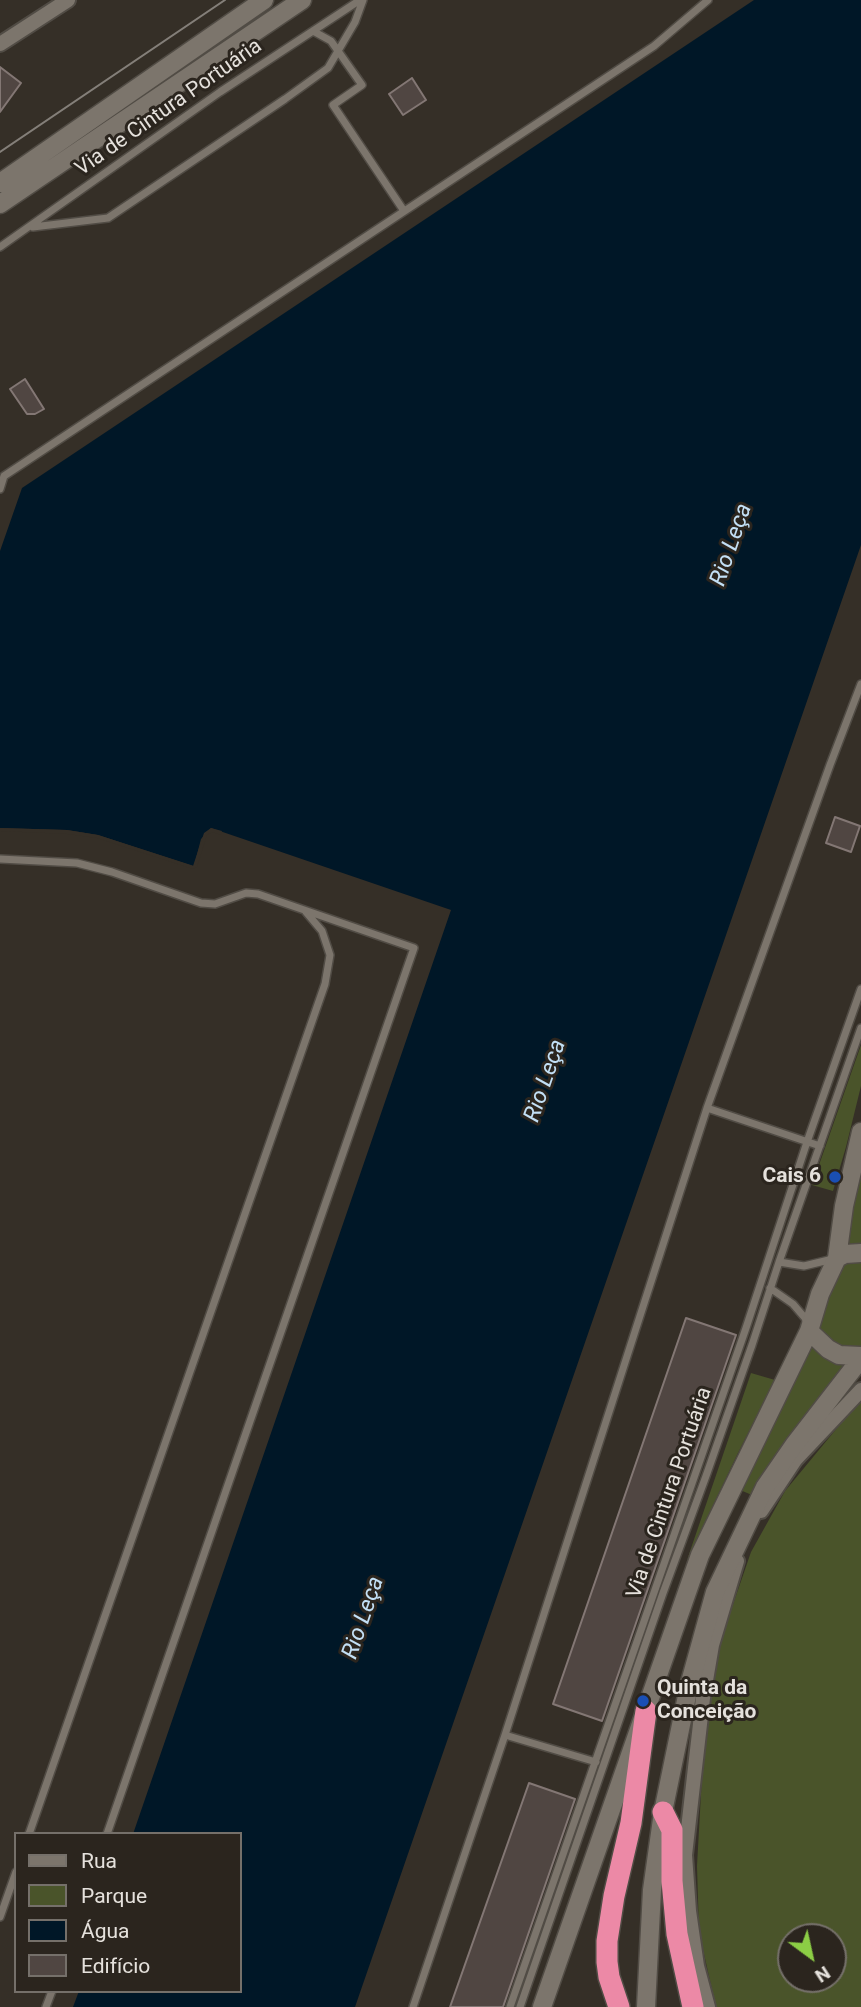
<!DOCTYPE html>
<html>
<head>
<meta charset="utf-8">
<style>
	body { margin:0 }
	#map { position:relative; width:861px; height:2007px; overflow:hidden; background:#352f27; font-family:Roboto,sans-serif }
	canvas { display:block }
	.legend { position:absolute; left:14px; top:1832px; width:228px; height:161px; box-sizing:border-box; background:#2b251e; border:2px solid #75706a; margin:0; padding:9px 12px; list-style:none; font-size:21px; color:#e5e1dc }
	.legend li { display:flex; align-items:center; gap:14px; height:35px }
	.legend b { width:35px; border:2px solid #75706a }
	.north { position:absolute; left:777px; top:1923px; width:70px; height:70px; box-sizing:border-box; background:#2b251e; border:2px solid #75706a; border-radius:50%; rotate:147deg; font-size:19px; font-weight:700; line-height:28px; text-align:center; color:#e5e1dc }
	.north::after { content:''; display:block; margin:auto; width:24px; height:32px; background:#8cce45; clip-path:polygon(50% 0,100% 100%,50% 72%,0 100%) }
</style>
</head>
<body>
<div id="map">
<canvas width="861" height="2007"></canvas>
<ul class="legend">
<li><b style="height:9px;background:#7c756c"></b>Rua</li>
<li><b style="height:19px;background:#4a542a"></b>Parque</li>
<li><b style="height:19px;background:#001727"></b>Água</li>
<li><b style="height:19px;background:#504642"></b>Edifício</li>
</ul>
<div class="north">N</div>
</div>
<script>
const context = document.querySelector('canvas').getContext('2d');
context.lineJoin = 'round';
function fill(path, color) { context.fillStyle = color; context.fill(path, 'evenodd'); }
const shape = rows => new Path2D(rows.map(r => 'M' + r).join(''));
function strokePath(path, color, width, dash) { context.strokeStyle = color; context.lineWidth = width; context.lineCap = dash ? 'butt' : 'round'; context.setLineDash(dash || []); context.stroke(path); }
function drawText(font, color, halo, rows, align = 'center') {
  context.font = font + ' Roboto,sans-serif'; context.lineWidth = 6; context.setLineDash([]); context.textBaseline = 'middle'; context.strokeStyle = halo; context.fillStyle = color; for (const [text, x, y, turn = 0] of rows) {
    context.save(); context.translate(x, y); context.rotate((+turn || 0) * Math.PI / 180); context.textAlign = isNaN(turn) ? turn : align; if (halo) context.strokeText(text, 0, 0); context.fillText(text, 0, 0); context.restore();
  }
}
fill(shape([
	[861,1045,861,1086,846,1147,833,1191,812,1185],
	[861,1132,861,1356,759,1498,733,1487,809,1331],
	[751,1373,775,1380,738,1453,687,1560],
	[861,1399,861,2007,716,2007,699,1932,697,1866,704,1739,719,1645,751,1552,785,1491],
	[791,1937,833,1937,833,1979,791,1979]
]), '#4a542a');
fill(shape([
	[754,0,861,0,861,545,355,2007,73,2007,79,1991,240,1991,240,1834,133,1834,451,910,211,828,201,839,194,866,98,835,67,830,0,828,0,551,22,488]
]), '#001727');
fill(shape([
	[0,828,67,830,98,835,193,866,204,833,211,828,222,831,221,835,212,832,207,835,197,867,193,869,97,838,67,834,0,831]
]), '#352f27');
const building = shape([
	[0,67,21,83,0,112,0,67],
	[412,78,426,100,403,115,389,94,412,78],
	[25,379,44,409,35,414,27,414,10,389,25,379],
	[835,817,860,826,851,852,826,843,835,817],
	[686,1318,736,1335,602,1721,553,1704,686,1318],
	[529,1783,575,1799,503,2007,450,2007,529,1783]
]);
fill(building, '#504642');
strokePath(building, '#837774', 2);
const service = shape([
	[313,31,331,41,362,85,333,105,404,211],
	[33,227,108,218,285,99,328,68,355,22,363,0],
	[0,247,220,92,360,0],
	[0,489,4,476,654,46,708,0],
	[0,859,77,863,112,872,201,903,215,904,246,893,258,894,414,948,107,1834],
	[707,1108,820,1146],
	[779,1262,804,1266,833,1259],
	[770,1288,793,1304,805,1318,807,1323],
	[505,1735,596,1762],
	[29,1834,325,984,330,955,322,931,306,912],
	[0,1917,16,1872],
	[46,2007,52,1991],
	[413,2007,505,1735,707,1108,830,765,861,684],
	[510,2007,746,1328,807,1142,861,989],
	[520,2007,663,1593,706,1476,752,1345,779,1262,861,1028]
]);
const minor = shape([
	[0,44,68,0],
	[761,1511,795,1460,861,1390],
	[708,2007,697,1966,689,1911,685,1855,703,1698,712,1645,737,1561]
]);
const secondary = shape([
	[0,183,264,0],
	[0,204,302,0],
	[837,1258,845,1254,861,1253],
	[809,1331,828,1349,839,1355,860,1356],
	[542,2007,700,1555,809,1331,820,1294,837,1258,844,1206,861,1132],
	[646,2007,652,1890,663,1812,689,1686,715,1592,765,1487,794,1445,856,1365,861,1356]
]);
const motorway = shape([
	[663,1812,672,1830,672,1881,677,1934,693,2007],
	[619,2007,609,1977,607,1962,607,1941,614,1896,631,1823,646,1711]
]);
strokePath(service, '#514c45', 10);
strokePath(minor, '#514c45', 18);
strokePath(secondary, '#514c45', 21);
strokePath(motorway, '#514c45', 24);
strokePath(service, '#7c756c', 7);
strokePath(minor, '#7c756c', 14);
strokePath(secondary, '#7c756c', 18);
strokePath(motorway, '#ec89a6', 21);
strokePath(shape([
	[0,152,225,0]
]), '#847f79', 2);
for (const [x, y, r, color] of [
	[835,1177,7,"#1a4fb4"],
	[643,1701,7,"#1a4fb4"]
]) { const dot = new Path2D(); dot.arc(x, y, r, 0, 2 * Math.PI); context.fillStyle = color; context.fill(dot); strokePath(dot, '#2b251e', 2.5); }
drawText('21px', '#e5e1dc', '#2b251e', [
	["Via de Cintura Portuária",169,108,-35],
	["Via de Cintura Portuária",670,1493,-71]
]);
drawText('bold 21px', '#e5e1dc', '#2b251e', [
	["Cais 6",821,1177],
	["Quinta da",657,1689,"left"],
	["Conceição",657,1713,"left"]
], 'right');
drawText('italic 23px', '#c3e0f6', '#2b251e', [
	["Rio Leça",732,545,-71],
	["Rio Leça",546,1081,-71],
	["Rio Leça",364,1618,-71]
]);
</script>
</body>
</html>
